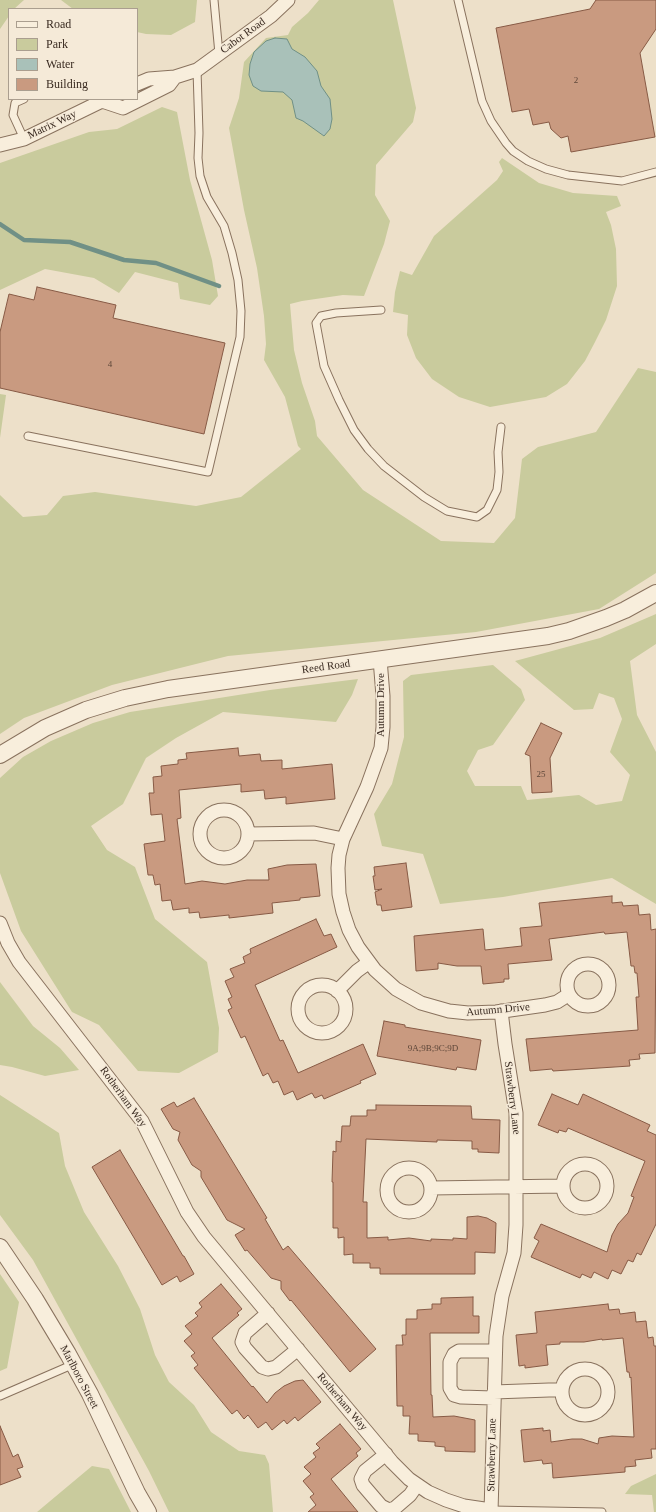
<!DOCTYPE html>
<html>
<head>
<meta charset="utf-8">
<style>
	body { margin:0 }
	#map { position:relative; width:656px; height:1512px; overflow:hidden; background:#ede0c9; font-family:"Times New Roman",serif }
	canvas { display:block }
	.legend { position:absolute; left:8px; top:8px; width:130px; height:92px; box-sizing:border-box; background:#f5ead8; border:1px solid #aa9e8f; margin:0; padding:5px 7px; list-style:none; font-size:12px; color:#3a2b21 }
	.legend li { display:flex; align-items:center; gap:8px; height:20px }
	.legend b { width:20px; border:1px solid #aa9e8f }
</style>
</head>
<body>
<div id="map">
<canvas width="656" height="1512"></canvas>
<ul class="legend">
<li><b style="height:5px;background:#f8eedc"></b>Road</li>
<li><b style="height:11px;background:#c9cb9d"></b>Park</li>
<li><b style="height:11px;background:#a9c1b9"></b>Water</li>
<li><b style="height:11px;background:#c99a80"></b>Building</li>
</ul>
</div>
<script>
const context = document.querySelector('canvas').getContext('2d');
context.lineJoin = 'round';
function fill(path, color) { context.fillStyle = color; context.fill(path, 'evenodd'); }
const shape = rows => new Path2D(rows.map(r => 'M' + r).join(''));
function strokePath(path, color, width, dash) { context.strokeStyle = color; context.lineWidth = width; context.lineCap = dash ? 'butt' : 'round'; context.setLineDash(dash || []); context.stroke(path); }
function drawText(font, color, halo, rows, align = 'center') {
  context.font = font + ' "Times New Roman",serif'; context.lineWidth = 3; context.setLineDash([]); context.textBaseline = 'middle'; context.strokeStyle = halo; context.fillStyle = color; for (const [text, x, y, turn = 0] of rows) {
    context.save(); context.translate(x, y); context.rotate((+turn || 0) * Math.PI / 180); context.textAlign = isNaN(turn) ? turn : align; if (halo) context.strokeText(text, 0, 0); context.fillText(text, 0, 0); context.restore();
  }
}
fill(shape([
	[0,0,24,0,14,9,9,9,9,16,0,29],
	[61,0,197,0,195,22,171,35,146,34,137,32,137,9,73,9],
	[319,0,393,0,416,108,413,122,376,165,375,195,390,221,384,244,364,296,343,295,302,301,290,304,294,350,302,383,315,421,317,436,363,490,441,541,494,543,515,518,522,459,538,447,596,432,638,368,656,372,656,573,599,609,476,632,228,656,112,685,24,718,0,734,0,495,23,517,47,515,63,496,95,492,196,506,241,497,301,449,298,446,285,397,264,360,266,344,264,316,257,268,244,210,229,128,239,98,244,62,266,38,288,35,292,27,308,13],
	[162,107,177,112,190,180,212,260,218,296,210,305,180,299,178,283,135,272,119,293,94,278,45,269,0,290,0,163,89,132,117,129],
	[502,158,539,183,573,193,617,196,621,206,606,212,611,225,616,249,617,286,606,320,595,342,585,361,567,384,546,397,490,407,459,397,432,379,416,358,407,335,408,315,393,312,395,292,400,271,412,275,434,236,497,180,503,171,499,162],
	[0,394,6,395,0,438],
	[656,614,656,644,630,661,637,715,656,752,656,904,612,878,503,897,440,904,423,854,382,846,374,814,392,784,404,737,403,681,411,675,493,665,521,689,525,700,493,745,478,750,467,771,475,786,521,786,527,800,579,795,596,805,622,801,630,775,610,752,622,719,614,698,599,693,593,709,574,710,515,661,600,638],
	[358,679,352,695,336,722,223,712,176,738,146,758,123,804,91,826,107,850,135,867,155,919,207,962,219,1028,218,1052,179,1073,138,1071,99,1025,72,1012,21,931,0,873,0,778,23,757,51,741,93,723,130,712,270,690],
	[0,982,33,1026,60,1048,79,1070,45,1076,12,1067,0,1065],
	[0,1095,59,1133,65,1166,84,1212,118,1266,140,1309,155,1355,169,1382,194,1405,211,1432,239,1451,265,1455,269,1464,273,1512,169,1512,149,1471,33,1260,0,1215],
	[0,1274,19,1302,7,1368,0,1371],
	[92,1466,109,1469,131,1512,37,1512],
	[656,1474,656,1512,654,1512,652,1495,625,1494,631,1486]
]), '#c9cb9d');
const water = shape([
	[275,38,287,39,292,49,305,57,317,71,321,86,330,99,332,119,330,129,324,136,303,121,296,118,292,100,283,92,261,91,253,86,249,75,250,64,254,52,266,41,275,38]
]);
fill(water, '#a9c1b9');
strokePath(water, '#709086', 1);
strokePath(shape([
	[0,224,24,240,70,242,124,260,156,263,219,286]
]), '#709086', 4.5);
const building = shape([
	[596,0,656,0,656,29,640,53,655,137,571,152,568,136,561,138,551,129,549,122,533,125,529,109,512,112,496,28,590,9,596,0],
	[37,287,116,305,113,318,225,343,204,434,0,388,0,332,9,294,34,300,37,287],
	[541,723,562,733,550,758,552,792,532,793,530,756,525,754,541,723],
	[238,748,239,756,260,754,261,761,282,760,282,769,332,764,335,799,286,804,286,797,265,799,264,790,241,792,241,784,179,790,181,818,177,819,185,884,202,881,225,884,247,880,269,880,268,869,287,865,316,864,320,896,300,898,300,900,272,903,273,913,229,918,229,915,200,918,199,912,189,913,189,908,173,910,171,900,162,901,160,884,155,885,153,875,148,875,144,844,165,841,162,814,151,815,149,793,154,793,153,777,162,776,161,766,178,764,178,760,187,759,186,753,238,748],
	[406,863,412,907,382,911,381,905,377,905,375,892,382,889,375,890,373,876,375,876,374,867,406,863],
	[612,896,612,903,622,902,623,906,638,905,639,915,650,914,651,930,656,929,655,1053,639,1054,640,1059,629,1060,630,1066,553,1071,552,1069,530,1071,526,1039,638,1030,636,997,639,997,637,973,635,973,634,966,631,966,627,932,605,934,604,932,549,939,552,960,508,964,509,979,504,979,504,982,483,984,481,966,457,966,438,963,438,969,416,971,414,936,483,929,485,950,522,946,520,928,542,926,539,903,612,896],
	[316,919,324,936,331,934,337,947,255,985,280,1041,283,1040,298,1073,363,1044,376,1074,360,1081,361,1083,324,1099,322,1095,315,1098,312,1093,297,1100,293,1091,284,1095,278,1081,273,1083,268,1073,263,1076,245,1036,241,1038,228,1010,232,1008,228,999,232,997,225,981,234,977,230,969,245,963,243,957,251,953,250,949,316,919],
	[384,1021,405,1025,405,1027,481,1040,476,1070,457,1067,456,1070,377,1056,384,1021],
	[552,1094,578,1105,583,1094,650,1125,647,1131,656,1135,656,1224,641,1255,637,1253,633,1262,628,1260,621,1274,612,1270,608,1279,594,1272,591,1278,582,1274,580,1278,531,1257,539,1241,534,1238,541,1224,607,1252,612,1235,618,1224,628,1213,634,1197,631,1196,645,1161,568,1128,566,1132,559,1130,558,1133,538,1125,552,1094],
	[194,1098,267,1218,265,1219,283,1250,288,1246,376,1349,350,1372,291,1300,290,1301,281,1289,281,1281,271,1278,247,1250,245,1251,235,1235,245,1229,227,1220,201,1177,201,1171,192,1165,178,1140,180,1132,173,1129,161,1109,174,1102,177,1107,194,1098],
	[376,1105,471,1106,472,1119,500,1120,499,1153,478,1152,478,1149,472,1149,472,1141,437,1140,437,1142,366,1139,363,1202,367,1202,367,1238,388,1237,388,1240,409,1238,431,1241,431,1239,453,1240,453,1238,467,1239,467,1217,478,1216,487,1218,496,1223,495,1253,475,1252,475,1274,380,1274,380,1268,370,1268,370,1263,353,1263,353,1254,344,1255,344,1237,338,1238,338,1228,333,1228,333,1182,332,1182,333,1151,336,1152,336,1141,341,1142,342,1126,350,1126,351,1116,367,1116,367,1110,376,1110,376,1105],
	[120,1150,183,1256,184,1256,194,1274,180,1282,177,1276,162,1285,92,1167,120,1150],
	[221,1284,242,1309,237,1313,239,1315,212,1338,252,1387,253,1386,267,1403,275,1393,284,1386,295,1381,303,1380,321,1402,298,1421,295,1417,287,1424,284,1420,272,1430,266,1422,258,1428,248,1415,244,1419,237,1410,232,1414,194,1368,198,1365,191,1356,195,1353,184,1341,192,1334,185,1326,198,1316,195,1313,202,1307,199,1303,221,1284],
	[473,1297,473,1316,479,1316,479,1333,430,1333,431,1395,432,1395,433,1417,454,1416,475,1420,475,1452,445,1451,445,1447,435,1446,435,1442,418,1441,418,1434,409,1434,410,1416,403,1416,403,1406,397,1406,396,1345,403,1345,402,1335,406,1335,406,1319,417,1319,417,1310,432,1309,432,1304,441,1304,441,1298,473,1297],
	[608,1304,609,1310,619,1309,620,1314,635,1312,636,1322,646,1321,648,1338,653,1337,654,1346,656,1346,656,1449,651,1449,652,1458,635,1460,636,1466,625,1467,625,1472,553,1478,552,1463,543,1464,542,1460,524,1462,521,1430,543,1428,543,1431,550,1430,551,1442,572,1439,582,1439,598,1444,599,1438,612,1436,634,1437,631,1377,630,1378,629,1372,627,1372,623,1338,602,1340,602,1339,584,1342,560,1342,560,1344,546,1345,548,1365,525,1368,525,1365,519,1366,516,1335,537,1333,535,1312,608,1304],
	[340,1424,361,1449,356,1453,358,1456,331,1479,358,1512,308,1512,316,1505,310,1497,314,1494,303,1481,311,1474,304,1467,316,1457,313,1453,320,1448,316,1444,340,1424],
	[0,1426,13,1457,18,1454,23,1467,17,1469,21,1477,0,1485,0,1426]
]);
fill(building, '#c99a80');
strokePath(building, '#875a45', 1);
const service = shape([
	[214,0,219,54],
	[458,0,482,101,491,121,506,143,513,151,528,161,546,169,568,175,622,181,656,172],
	[24,139,13,115,15,103,24,99],
	[381,310,336,313,321,316,316,323,324,366,339,400,354,430,368,449,384,466,424,497,447,511,477,517,487,510,497,490,499,472,498,452,501,427],
	[28,436,208,472,240,337,241,311,238,280,232,253,224,226,207,197,200,176,198,158,199,133,197,70],
	[0,1396,74,1364],
	[491,1510,602,1512]
]);
const minor = shape([
	[137,84,149,79,175,77,197,70,271,16,288,0],
	[106,99,102,101,123,108,169,85,175,77],
	[0,145,24,139,102,101],
	[380,659,383,696,383,727,381,748,367,787,343,839,339,855,338,868,339,894,343,912,349,930,358,947,375,970,396,989,421,1003,449,1011,468,1013,496,1012,545,1005,557,1002,568,995],
	'200 834a24 24 0 1 1 48 0a24 24 0 1 1-48 0Z',
	[248,834,314,833,343,839],
	[0,923,8,943,19,962,142,1121,187,1212,204,1237,239,1279,392,1462,409,1479,428,1492,446,1500,464,1506,491,1510],
	'567 985a21 21 0 1 1 42 0a21 21 0 1 1-42 0Z',
	'298 1009a24 24 0 1 1 48 0a24 24 0 1 1-48 0Z',
	[337,991,357,971,368,963],
	'563 1186a22 22 0 1 1 44 0a22 22 0 1 1-44 0Z',
	'387 1190a22 22 0 1 1 44 0a22 22 0 1 1-44 0Z',
	[431,1188,563,1186],
	[268,1313,245,1333,242,1342,245,1348,262,1367,268,1369,276,1367,298,1349],
	'562 1392a23 23 0 1 1 46 0a23 23 0 1 1-46 0Z',
	[494,1392,549,1390,562,1390],
	[493,1398,461,1397,454,1395,450,1388,450,1362,454,1354,459,1351,495,1351],
	[386,1454,365,1471,361,1479,363,1485,381,1506,389,1510,395,1508,410,1495,417,1485],
	[491,1512,496,1336,502,1296,514,1253,516,1225,516,1113,505,1044,501,1011]
]);
const tertiary = shape([
	[0,755,45,728,86,710,125,698,168,689,548,636,569,631,606,618,625,610,656,593],
	[0,1247,35,1299,68,1354,90,1394,137,1493,148,1512]
]);
strokePath(service, '#89725e', 9);
strokePath(minor, '#89725e', 15);
strokePath(tertiary, '#89725e', 18);
strokePath(service, '#f8eedc', 7);
strokePath(minor, '#f8eedc', 13);
strokePath(tertiary, '#f8eedc', 16);
drawText('9px', '#5e4739', null, [
	["2",576,81],
	["4",110,365],
	["25",541,775],
	["9A;9B;9C;9D",433,1049]
]);
drawText('11px', '#3a2b21', '#f5ead8', [
	["Cabot Road",243,36,-36],
	["Matrix Way",52,125,-26],
	["Reed Road",326,667,-8],
	["Autumn Drive",381,705,-90],
	["Autumn Drive",498,1010,-5],
	["Rotherham Way",123,1097,54],
	["Strawberry Lane",512,1098,83],
	["Marlboro Street",79,1377,62],
	["Rotherham Way",342,1402,50],
	["Strawberry Lane",492,1455,-89]
]);
</script>
</body>
</html>
